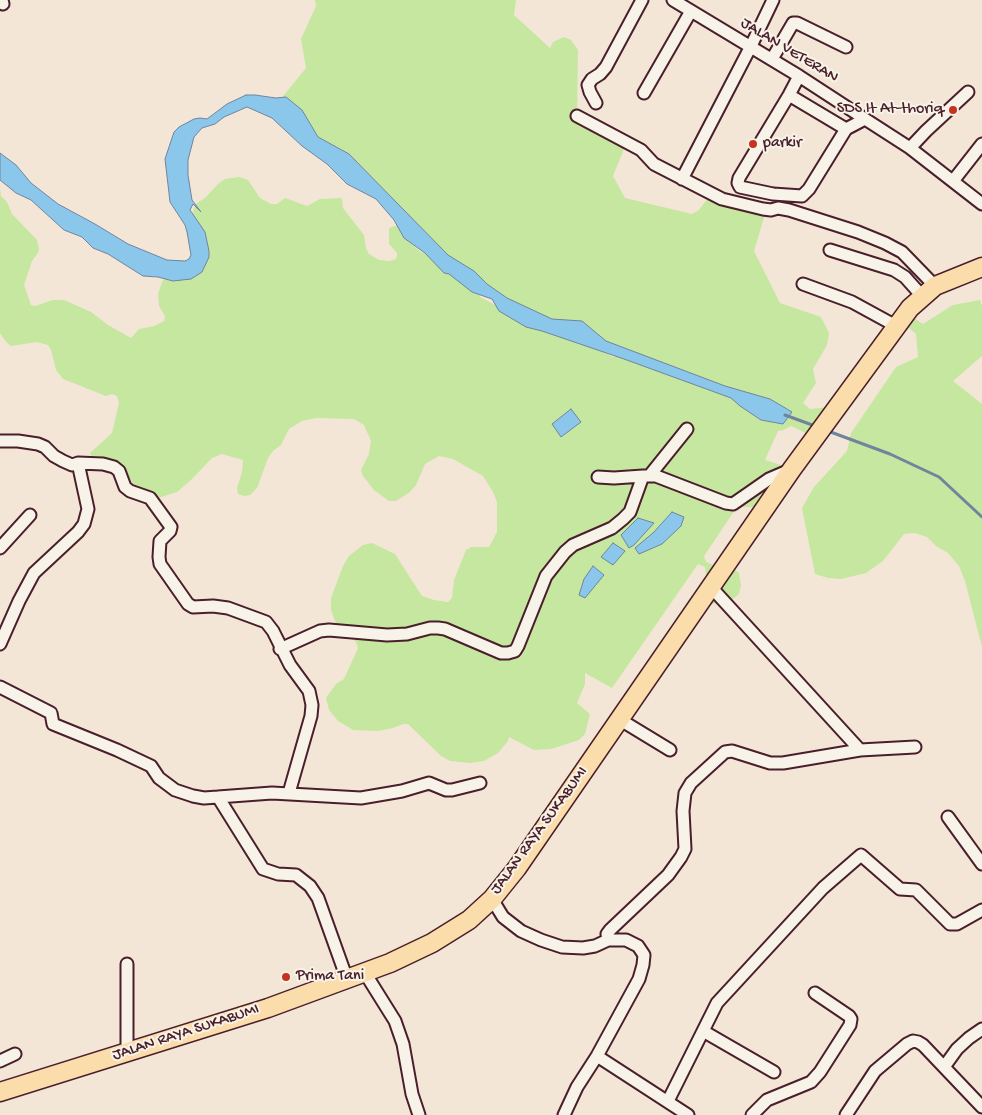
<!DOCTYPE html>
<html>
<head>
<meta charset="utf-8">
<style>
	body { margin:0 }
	canvas { display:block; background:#f3e6d7 }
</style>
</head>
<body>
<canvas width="982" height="1115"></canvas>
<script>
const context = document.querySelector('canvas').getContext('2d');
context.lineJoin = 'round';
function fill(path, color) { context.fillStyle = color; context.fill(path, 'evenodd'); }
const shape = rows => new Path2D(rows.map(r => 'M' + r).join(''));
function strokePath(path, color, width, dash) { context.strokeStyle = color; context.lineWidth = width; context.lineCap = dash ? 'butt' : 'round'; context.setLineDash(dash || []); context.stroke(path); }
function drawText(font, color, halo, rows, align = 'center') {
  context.font = font + ' "Gochi Hand",sans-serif'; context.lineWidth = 4; context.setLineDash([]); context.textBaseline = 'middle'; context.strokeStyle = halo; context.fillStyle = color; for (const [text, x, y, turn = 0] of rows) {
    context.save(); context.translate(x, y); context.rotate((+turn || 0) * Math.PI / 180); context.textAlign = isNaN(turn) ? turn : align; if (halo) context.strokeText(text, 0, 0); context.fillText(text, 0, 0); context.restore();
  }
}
fill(shape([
	[315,0,516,0,514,15,550,48,553,42,564,37,571,40,578,50,577,118,626,144,613,176,625,198,692,214,699,210,708,198,715,197,717,194,765,214,754,251,780,303,821,317,829,333,827,345,813,369,816,383,803,403,810,409,830,407,839,410,834,423,821,436,816,438,791,426,783,430,778,431,765,460,781,465,753,507,737,507,704,556,706,562,714,565,720,557,724,556,728,566,739,573,741,585,739,594,733,599,726,602,712,604,704,601,703,592,706,576,705,567,698,564,612,688,585,673,585,684,577,703,590,714,585,734,579,740,551,749,534,750,509,737,508,741,498,753,484,761,470,763,450,761,441,756,408,724,403,724,393,728,378,731,353,730,338,721,329,710,326,698,336,684,344,679,358,648,356,642,341,631,335,621,331,610,331,598,343,566,349,556,363,545,372,543,395,554,422,596,434,600,448,602,452,598,454,580,466,550,471,547,489,547,497,532,497,502,493,492,483,476,453,459,439,456,425,464,416,485,410,492,396,501,389,501,374,490,363,476,361,470,369,454,371,441,364,425,354,419,316,418,302,421,289,429,281,445,273,451,268,458,257,488,250,495,244,496,238,494,237,488,242,472,243,460,222,454,212,458,192,479,177,492,155,499,144,497,129,478,118,476,100,468,95,464,90,453,112,433,119,403,117,396,112,394,106,396,63,379,56,370,51,350,48,345,37,342,11,346,6,342,0,333,0,188,1,196,7,202,12,214,37,240,39,249,38,253,32,261,24,285,31,305,35,306,53,300,64,300,91,312,108,325,131,338,139,329,154,326,164,321,165,316,159,306,158,294,162,282,165,278,174,273,190,272,199,267,205,253,204,237,193,223,192,214,196,204,206,197,218,184,225,179,239,177,248,180,260,198,271,204,277,204,285,198,307,206,320,199,341,198,342,199,343,208,364,235,366,248,369,254,379,260,389,261,396,259,397,256,397,253,389,244,389,228,398,225,402,226,409,242,421,252,440,259,445,266,448,272,456,275,461,282,479,291,480,297,497,306,517,320,526,320,528,325,540,326,553,333,568,336,593,346,613,357,625,354,648,363,651,369,653,369,652,359,606,342,582,322,551,320,506,298,487,285,473,272,447,256,349,154,317,138,299,110,280,100,306,68,301,39,316,6],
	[980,300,982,306,982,356,953,381,982,404,982,647,965,581,959,566,948,553,936,546,927,537,915,533,904,534,883,561,866,573,841,579,828,578,815,574,802,508,814,487,847,451,851,433,896,367,918,357,916,334,908,327,914,318,923,324,953,305]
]), '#c5e7a0');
const water = shape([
	[246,95,255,95,276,98,286,97,302,110,318,137,349,154,448,255,474,271,487,284,507,298,552,319,582,321,606,341,725,386,770,399,792,412,783,424,761,420,740,406,731,398,624,359,542,331,526,327,499,311,492,299,472,292,449,274,444,273,425,253,404,238,394,220,376,199,347,184,327,164,302,146,272,118,247,107,224,117,215,124,202,128,194,137,188,160,188,175,192,200,201,212,193,204,190,210,205,232,209,251,209,257,202,272,191,279,173,281,158,277,143,276,108,254,93,248,82,237,64,230,31,200,16,193,0,180,0,153,16,165,31,183,58,204,95,224,128,244,167,260,185,261,189,259,191,255,187,232,185,225,170,202,165,159,174,132,179,127,194,119,200,118,207,119,227,104,246,95],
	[571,409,581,422,561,437,552,424,571,409],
	[672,512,684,517,681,526,662,544,639,554,635,548,654,532,672,512],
	[638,518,654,523,634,545,629,548,621,535,638,518],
	[613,543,625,551,613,565,601,557,613,543],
	[593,566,604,575,585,598,579,595,584,579,593,566]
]);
fill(water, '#8bc7eb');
strokePath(water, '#71849e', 1);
strokePath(shape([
	[785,415,815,426],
	[828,431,890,454,939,477,982,517]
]), '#71849e', 3);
const minor = shape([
	[2,0,3,4],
	[673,0,799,76,865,119,910,148,982,204],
	[772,59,793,23,797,23,846,47],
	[799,76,789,95,739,178,738,183,740,187,773,194,802,196,809,189,846,129,865,119],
	[644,93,691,11],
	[789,95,846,129],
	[596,103,590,92,588,85,592,79,600,74,606,67,642,0],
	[577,116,641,150,654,164,722,199,763,209,771,210,778,208,789,210,858,232,885,243,902,252,935,286],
	[910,148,926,131,968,92],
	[682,179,751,46,773,0],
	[953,181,982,144],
	[830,250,894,270,905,277,922,296],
	[803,284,852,302,896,326],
	[0,441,18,441,38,444,45,447,54,456,63,461,72,465,78,463,88,509,84,524,78,532,34,573,19,601,0,644],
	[78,463,103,464,114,467,119,471,125,487,130,491,150,498,171,527,170,531,160,541,159,557,160,564,188,604,193,607,213,606,228,608,266,622,273,631,290,665,309,691,312,705,311,716,289,793],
	[650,475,687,429],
	[598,477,614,478,643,476],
	[0,548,30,515],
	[711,587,860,750],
	[280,649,320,631,329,630,387,635,407,634,430,628,438,628,445,629,501,653,508,653,515,651,518,646,546,576,565,552,573,545,612,528,623,519,630,512,643,476,656,476,726,503,733,504,769,479,790,470],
	[0,687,51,713,53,724,117,750,151,766,159,778,175,790,193,796,204,798,218,797,263,869,278,874,296,875,310,886,318,898,347,979],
	[619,719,670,750],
	[218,797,272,793,361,798,402,791,429,783,446,790,452,790,480,783],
	[948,817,982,864],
	[492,899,503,917,521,931,541,940,562,947,583,948,595,946,608,940,626,940,638,946,644,955,643,965,639,979,597,1056,577,1087,564,1115],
	[608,940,607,934,610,930,668,875,681,857,685,849,683,811,685,793,691,783,725,752,732,751,770,763,783,763,860,750,915,747],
	[365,973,395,1021,403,1044,412,1094,419,1115],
	[703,1031,774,1072],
	[127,1052,127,964],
	[597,1056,688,1115],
	[0,1061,15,1054],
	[944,1067,957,1049,969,1038,982,1029],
	[668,1101,717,1003,823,888,861,855,900,889,916,890,950,924,957,924,982,910],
	[752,1115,767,1100,811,1082,820,1072,850,1025,851,1019,849,1016,815,993],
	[846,1115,875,1071,907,1044,913,1041,918,1042,923,1045,982,1107]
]);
const highway = shape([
	[0,1092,268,1008,390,963,432,943,469,920,492,899,517,868,792,469,910,308,935,286,982,267]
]);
strokePath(minor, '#4a1f2b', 15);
strokePath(highway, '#4a1f2b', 21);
strokePath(minor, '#f7f3e8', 11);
strokePath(highway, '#fbddab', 18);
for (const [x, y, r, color] of [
	[953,110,5,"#c8321e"],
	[753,144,5,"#c8321e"],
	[286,977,5,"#c8321e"]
]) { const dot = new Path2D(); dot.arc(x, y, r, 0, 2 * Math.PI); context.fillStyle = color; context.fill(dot); strokePath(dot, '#f7f3e8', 2); }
drawText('16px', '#4a1f2b', '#f7f3e8', [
	["JALAN VETERAN",789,51,31],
	["JALAN RAYA SUKABUMI",540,831,-54],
	["JALAN RAYA SUKABUMI",186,1033,-18]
]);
drawText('16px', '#4a1f2b', '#f7f3e8', [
	["SDS It At-thoriq",943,110,"right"],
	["parkir",763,144],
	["Prima Tani",296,977]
], 'left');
</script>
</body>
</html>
